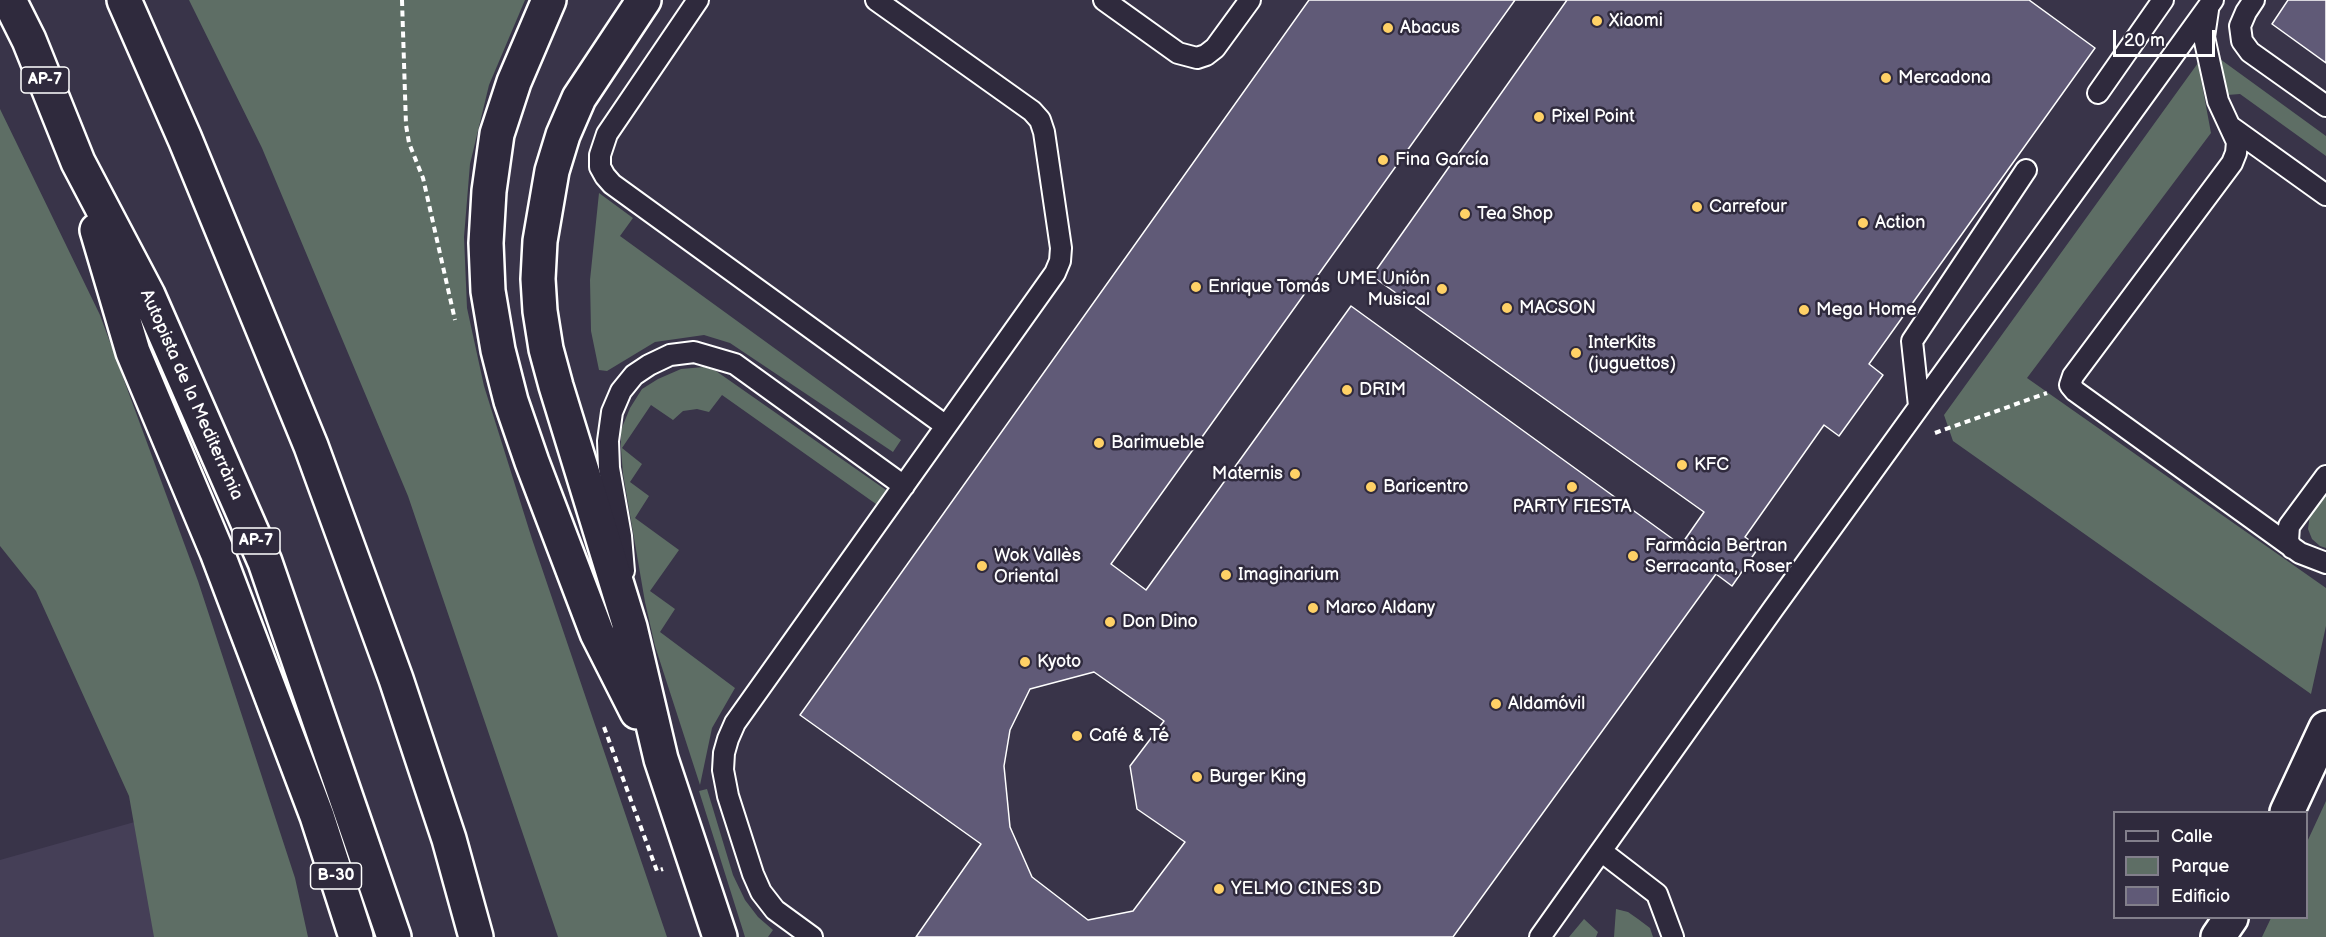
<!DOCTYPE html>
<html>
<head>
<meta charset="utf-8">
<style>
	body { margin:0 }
	#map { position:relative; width:2326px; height:937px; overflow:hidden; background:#393449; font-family:"Balsamiq Sans",sans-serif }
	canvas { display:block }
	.legend { position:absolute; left:2113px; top:811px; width:195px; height:108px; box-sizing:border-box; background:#2f2a3d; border:2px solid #827f8b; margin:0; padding:8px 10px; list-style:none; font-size:18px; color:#fff }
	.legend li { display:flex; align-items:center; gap:12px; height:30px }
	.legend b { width:30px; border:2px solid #827f8b }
	.scale { position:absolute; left:2113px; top:30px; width:102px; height:27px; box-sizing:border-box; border:3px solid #fff; border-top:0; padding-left:8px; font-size:18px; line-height:21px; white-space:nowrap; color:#fff; -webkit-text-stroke:4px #2f2a3d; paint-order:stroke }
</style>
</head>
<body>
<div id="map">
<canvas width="2326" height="937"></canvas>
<ul class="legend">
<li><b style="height:8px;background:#2f2a3d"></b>Calle</li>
<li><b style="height:16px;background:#5e6e65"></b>Parque</li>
<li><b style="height:16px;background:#605a77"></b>Edificio</li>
</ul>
<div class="scale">20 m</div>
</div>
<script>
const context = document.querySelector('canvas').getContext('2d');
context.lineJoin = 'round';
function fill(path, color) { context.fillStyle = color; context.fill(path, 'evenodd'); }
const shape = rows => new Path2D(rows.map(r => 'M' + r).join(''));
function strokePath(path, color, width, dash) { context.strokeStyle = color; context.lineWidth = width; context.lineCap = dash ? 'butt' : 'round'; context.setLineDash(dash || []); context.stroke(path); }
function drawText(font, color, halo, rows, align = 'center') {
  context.font = font + ' "Balsamiq Sans",sans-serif'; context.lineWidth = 5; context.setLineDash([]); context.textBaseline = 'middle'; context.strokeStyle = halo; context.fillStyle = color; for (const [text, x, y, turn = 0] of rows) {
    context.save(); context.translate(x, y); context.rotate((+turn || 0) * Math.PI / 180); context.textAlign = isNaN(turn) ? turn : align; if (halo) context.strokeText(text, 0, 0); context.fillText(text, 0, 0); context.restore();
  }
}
fill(shape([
	[216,799,251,937,0,937,0,860]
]), '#453f57');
fill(shape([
	[189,0,525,0,489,85,470,164,464,237,467,308,484,386,532,539,667,937,558,937,408,496,262,148],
	[2220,59,2326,136,2326,156,2240,94,2227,95],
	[2198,63,2211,133,2027,378,2326,588,2326,626,2311,694,1953,441,1944,415],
	[0,109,100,315,198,581,295,878,308,937,154,937,129,796,36,591,0,546],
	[599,193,633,218,620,236,901,440,893,452,730,343,704,335,655,342,607,371,599,370,591,331,590,280],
	[704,367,716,371,886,490,876,504,722,395,709,412,697,409,683,411,673,420,651,405,622,448,642,464,630,482,649,496,635,518,679,550,650,591,675,609,660,632,735,688,712,728,700,785,655,646,645,602,623,474,621,449,621,430,630,408,642,389,658,379,681,369],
	[2326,492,2326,548,2320,546,2312,539,2308,529,2310,514],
	[707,789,733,875,745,900,758,917,773,930,768,937,745,937,699,791],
	[2326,801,2326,937,2262,937,2271,918,2306,918,2307,842],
	[1616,909,1628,912,1638,919,1650,928,1653,937,1614,937],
	[1584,919,1598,932,1596,937,1569,937]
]), '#5e6e65');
const building = shape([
	[1309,0,2029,0,2095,48,1869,364,1883,375,1839,436,1824,425,1745,537,1759,547,1732,586,1716,574,1453,937,916,937,981,844,800,715,1309,0],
	[1515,0,1567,0,1372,276,1704,512,1681,545,1351,306,1146,590,1111,564,1515,0],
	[2288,0,2326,0,2326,63,2272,24,2288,0],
	[1094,672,1164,721,1130,766,1137,809,1185,842,1133,911,1088,920,1032,877,1010,827,1004,766,1010,730,1030,689,1094,672]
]);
fill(building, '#605a77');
strokePath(building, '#fff', 1.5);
const lane = shape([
	[698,0,607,134,600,155,600,167,605,176,612,184,946,426],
	[1104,0,1178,53,1197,58,1206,55,1215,48,1250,0],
	[2254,0,2246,12,2240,26,2242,41,2250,52,2326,106],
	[2208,10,2204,37,2218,101,2237,142,2236,153,2232,163,2073,376,2070,385,2075,391,2300,553,2326,563],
	[2098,93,2163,0],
	[2231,127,2326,195],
	[1919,406,1912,341,2026,170],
	[2292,548,2288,541,2289,526,2326,476],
	[624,571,621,536,609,468,608,441,612,412,621,391,634,375,649,365,670,355,694,352,735,364,904,486],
	[812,937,775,910,761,892,753,874,728,796,723,770,724,753,728,739,735,723,1055,273,1060,261,1061,248,1044,132,1040,120,1032,111,876,0],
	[1540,937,1601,851],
	[1673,937,1657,894,1601,851,1773,609,2213,0]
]);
const street = shape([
	[549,0,514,82,497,134,489,191,486,243,488,291,498,350,511,401,532,462,597,633,637,712],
	[644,0,579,98,563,135,552,171,540,241,538,279,540,311,546,349,556,386,630,627,661,759,720,937],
	[2287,812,2326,728],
	[2218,937,2231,918]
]);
const highway = shape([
	[9,0,29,40,78,162,148,295,265,562,394,937],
	[124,0,185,139,311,446,396,679,449,839,476,937],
	[97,230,133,352,217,552,317,816,356,937]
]);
strokePath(lane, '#fff', 24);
strokePath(street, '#fff', 38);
strokePath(highway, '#fff', 38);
strokePath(shape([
	[402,0,406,125,409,143,423,178,455,320],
	[1935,433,2047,393],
	[604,727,657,871,663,869]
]), '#fff', 4, [6, 4.5]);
strokePath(lane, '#2f2a3d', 20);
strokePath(street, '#2f2a3d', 33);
strokePath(highway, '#2f2a3d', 33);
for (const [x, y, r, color] of [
	[1597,21,6,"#ffd166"],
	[1388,28,6,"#ffd166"],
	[1886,78,6,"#ffd166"],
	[1539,117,6,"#ffd166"],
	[1383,160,6,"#ffd166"],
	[1697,207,6,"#ffd166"],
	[1465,214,6,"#ffd166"],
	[1863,223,6,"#ffd166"],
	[1196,287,6,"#ffd166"],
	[1442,289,6,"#ffd166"],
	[1507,308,6,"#ffd166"],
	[1804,310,6,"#ffd166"],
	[1576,353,6,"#ffd166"],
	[1347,390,6,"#ffd166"],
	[1099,443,6,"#ffd166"],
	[1682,465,6,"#ffd166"],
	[1295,474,6,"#ffd166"],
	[1371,487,6,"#ffd166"],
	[1572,487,6,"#ffd166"],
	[1633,556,6,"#ffd166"],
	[982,566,6,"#ffd166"],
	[1226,575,6,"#ffd166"],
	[1313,608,6,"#ffd166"],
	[1110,622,6,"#ffd166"],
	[1025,662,6,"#ffd166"],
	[1496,704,6,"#ffd166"],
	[1077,736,6,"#ffd166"],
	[1197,777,6,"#ffd166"],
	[1219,889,6,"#ffd166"]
]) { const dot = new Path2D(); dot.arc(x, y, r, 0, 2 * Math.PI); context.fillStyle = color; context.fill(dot); strokePath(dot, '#2f2a3d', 2); }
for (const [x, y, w] of [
	[45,80,48],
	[256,541,48],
	[336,876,51]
]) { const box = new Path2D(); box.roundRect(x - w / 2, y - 13, w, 26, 4.5); context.fillStyle = '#2f2a3d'; context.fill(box); strokePath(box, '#fff', 1.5); }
drawText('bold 16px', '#fff', null, [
	["AP-7",45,80],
	["AP-7",256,541],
	["B-30",336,876]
]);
drawText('18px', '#fff', '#2f2a3d', [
	["Xiaomi",1609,21],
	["Abacus",1400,28],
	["Mercadona",1898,78],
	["Pixel Point",1551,117],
	["Fina García",1395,160],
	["Carrefour",1709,207],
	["Tea Shop",1477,214],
	["Action",1875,223],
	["UME Unión",1430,279,"right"],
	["Musical",1430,300,"right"],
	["Enrique Tomás",1208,287],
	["MACSON",1519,308],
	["Mega Home",1816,310],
	["InterKits",1588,343],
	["(juguettos)",1588,364],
	["DRIM",1359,390],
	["Barimueble",1111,443],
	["KFC",1694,465],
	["Maternis",1283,474,"right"],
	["Baricentro",1383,487],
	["PARTY FIESTA",1572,507,"center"],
	["Farmàcia Bertran",1645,546],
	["Serracanta, Roser",1645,567],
	["Wok Vallès",994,556],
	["Oriental",994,577],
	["Imaginarium",1238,575],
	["Marco Aldany",1325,608],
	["Don Dino",1122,622],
	["Kyoto",1037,662],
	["Aldamóvil",1508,704],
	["Café & Té",1089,736],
	["Burger King",1209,777],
	["YELMO CINES 3D",1231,889]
], 'left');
drawText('18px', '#fff', '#2f2a3d', [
	["Autopista de la Mediterrània",191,395,66]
]);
</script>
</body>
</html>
